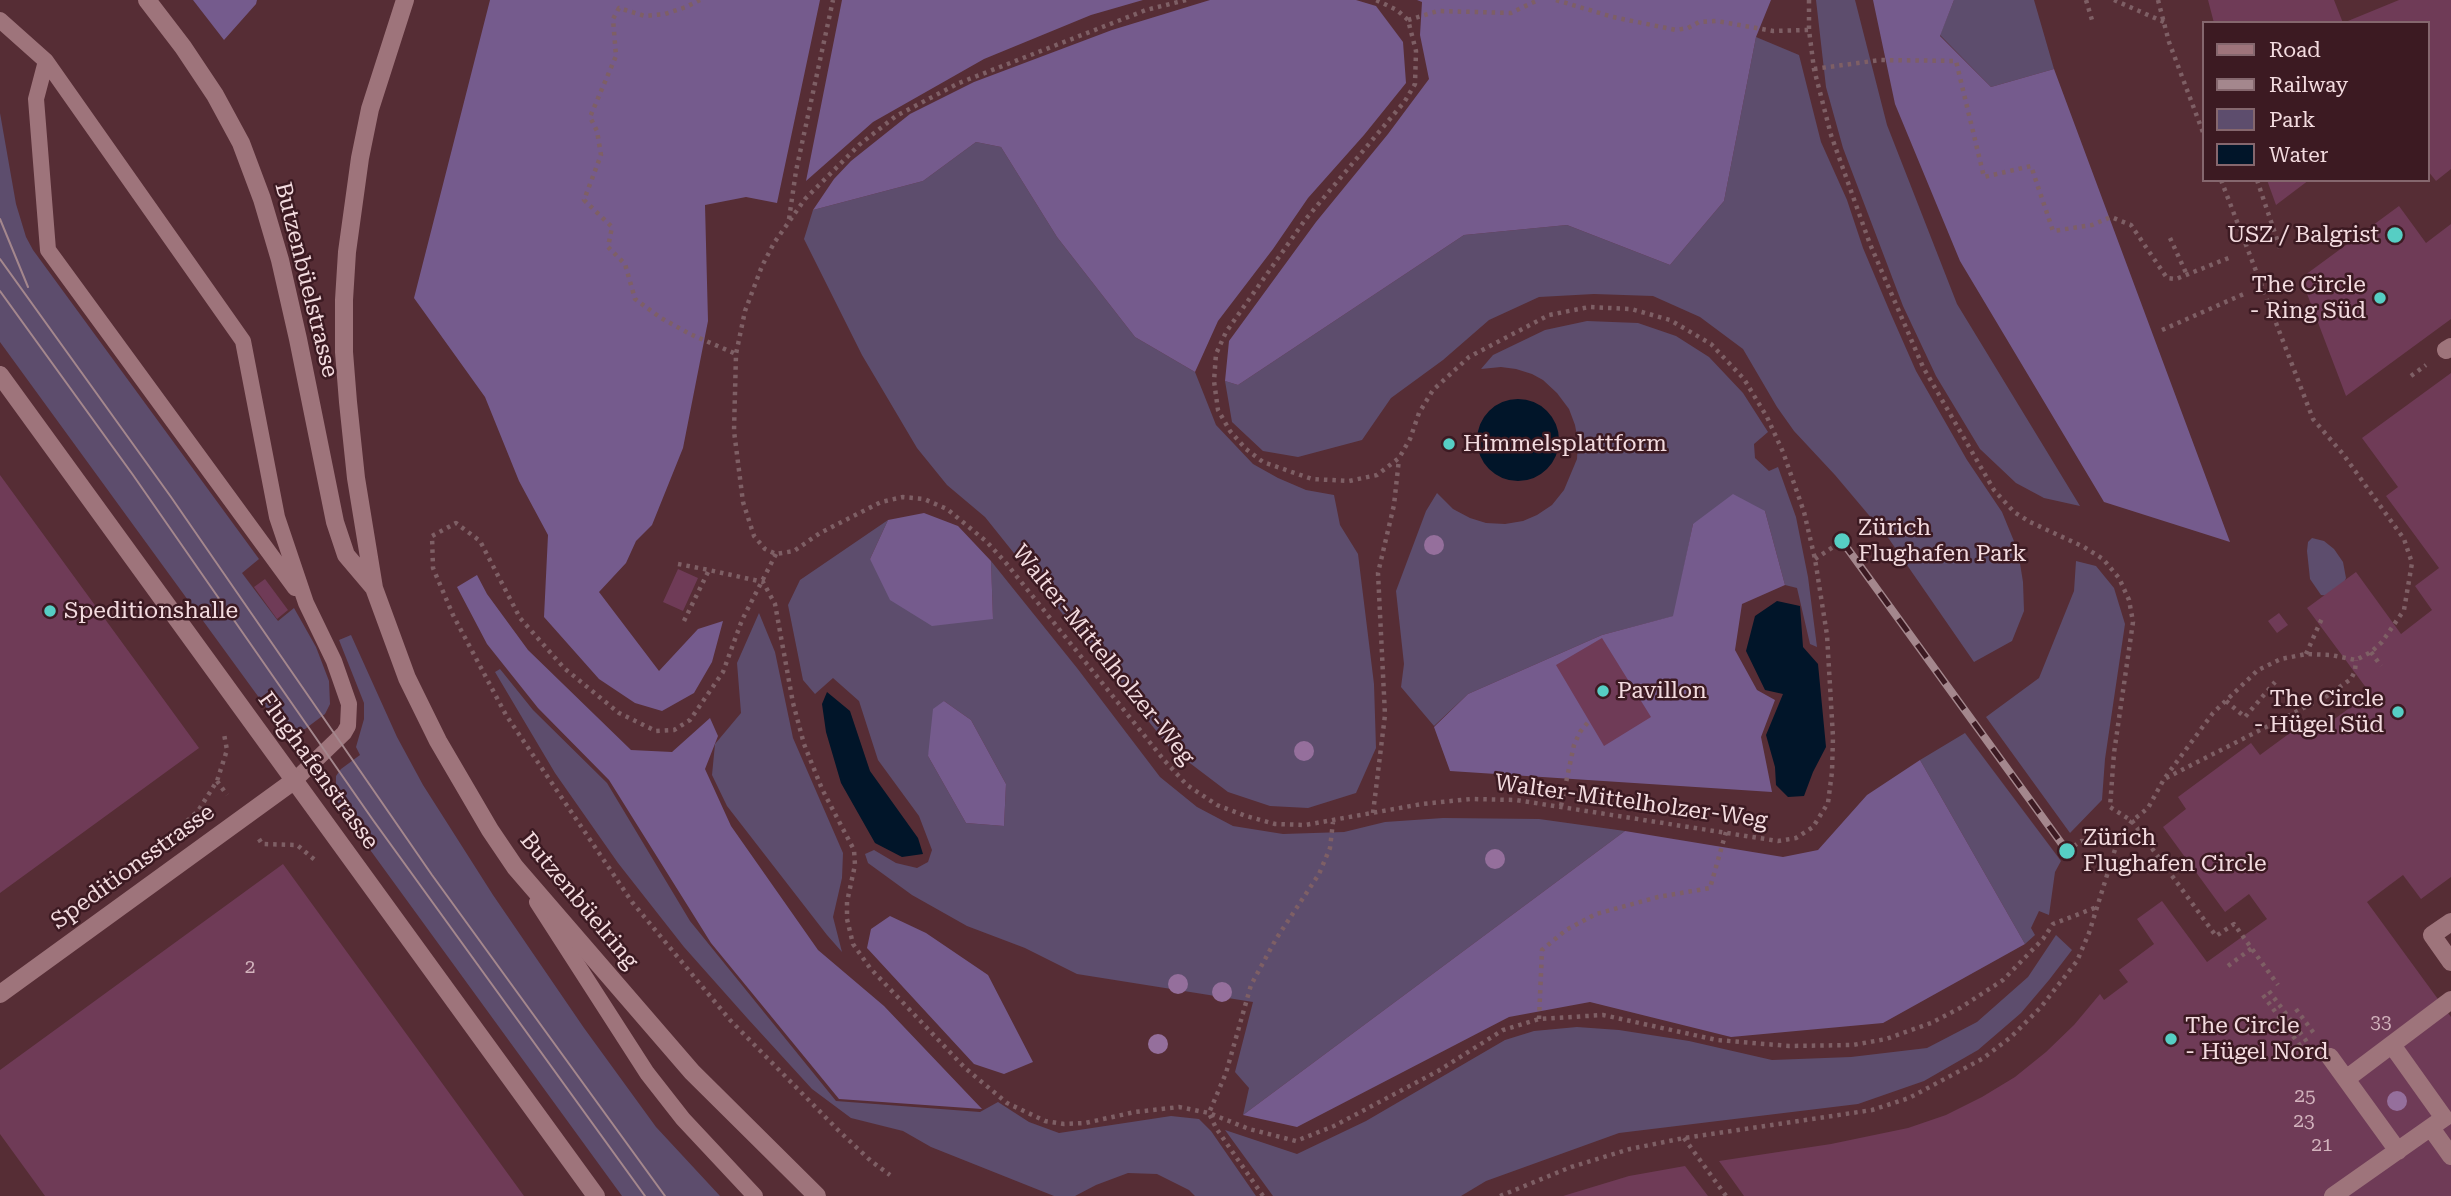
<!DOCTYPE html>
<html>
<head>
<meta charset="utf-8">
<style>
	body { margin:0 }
	#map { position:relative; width:2451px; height:1196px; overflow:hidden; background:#47242b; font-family:"Roboto Serif",serif }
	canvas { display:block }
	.legend { position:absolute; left:2202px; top:21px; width:228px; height:161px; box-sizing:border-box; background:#3c1a22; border:2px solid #85676e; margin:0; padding:9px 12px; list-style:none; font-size:21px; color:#f3dbdf }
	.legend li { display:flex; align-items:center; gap:14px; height:35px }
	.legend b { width:35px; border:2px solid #85676e }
</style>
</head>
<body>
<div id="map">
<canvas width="2451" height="1196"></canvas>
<ul class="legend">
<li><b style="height:9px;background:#9e747b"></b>Road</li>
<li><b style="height:9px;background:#a4878d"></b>Railway</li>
<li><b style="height:19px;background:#5d4d6d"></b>Park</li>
<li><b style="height:19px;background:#011529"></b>Water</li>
</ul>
</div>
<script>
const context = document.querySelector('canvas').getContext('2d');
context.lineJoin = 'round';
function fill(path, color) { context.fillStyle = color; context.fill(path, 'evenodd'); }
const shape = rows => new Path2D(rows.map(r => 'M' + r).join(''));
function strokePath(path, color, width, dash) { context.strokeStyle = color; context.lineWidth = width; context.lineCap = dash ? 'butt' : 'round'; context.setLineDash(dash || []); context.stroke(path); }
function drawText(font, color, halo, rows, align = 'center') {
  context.font = font + ' "Roboto Serif",serif'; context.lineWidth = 5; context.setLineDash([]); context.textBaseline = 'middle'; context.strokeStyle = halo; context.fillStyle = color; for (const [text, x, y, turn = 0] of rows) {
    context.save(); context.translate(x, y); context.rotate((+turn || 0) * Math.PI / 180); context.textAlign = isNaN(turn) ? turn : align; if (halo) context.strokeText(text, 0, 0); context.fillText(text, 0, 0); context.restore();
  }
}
fill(shape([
	[0,0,2451,0,2451,1196,0,1196],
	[2204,23,2428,23,2428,180,2204,180]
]), '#562d35');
fill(shape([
	[1816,0,1855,0,1887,125,1957,304,2080,506,2044,498,2016,483,1980,449,1936,376,1903,306,1843,148,1826,87],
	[1954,0,2034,0,2054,69,1991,87,1940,35],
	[1756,37,1799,55,1821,142,1847,200,1863,248,1890,312,1916,371,1967,460,2002,512,2018,551,2023,582,2024,611,2012,641,1974,662,1889,539,1835,475,1794,431,1777,407,1743,349,1700,317,1653,296,1594,294,1539,297,1489,320,1443,360,1391,398,1362,440,1298,457,1263,451,1232,422,1225,381,1238,385,1464,235,1567,225,1670,265,1724,201],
	[0,113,16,204,26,237,33,250,259,559,242,573,278,621,294,608,316,647,329,681,330,704,325,714,305,729,296,729,285,723,275,718,268,710,0,342],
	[976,142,1001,147,1057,237,1135,337,1195,372,1216,425,1253,464,1278,478,1306,490,1334,495,1340,525,1358,554,1374,684,1376,748,1356,793,1308,808,1270,806,1228,792,1170,748,985,517,947,485,917,448,862,355,804,239,813,210,923,181],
	[1587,321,1638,323,1676,336,1709,357,1743,393,1768,432,1754,444,1755,458,1769,471,1778,467,1796,517,1808,577,1817,647,1810,644,1797,588,1785,585,1765,511,1693,524,1674,616,1602,635,1468,694,1434,726,1401,687,1404,664,1396,591,1426,511,1437,493,1453,509,1470,518,1486,523,1505,524,1523,521,1537,515,1552,505,1564,490,1577,459,1578,441,1575,425,1569,409,1557,393,1543,380,1532,374,1516,369,1501,367,1481,369,1493,355,1545,330],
	[888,520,870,559,993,619,991,561,1077,668,1160,777,1197,807,1233,826,1283,834,1344,832,1385,822,1443,818,1539,819,1625,831,1243,1115,1249,1088,1235,1072,1253,1002,1077,974,1025,948,967,926,912,895,868,863,865,854,874,850,896,863,917,868,928,862,932,850,919,816,878,760,859,701,833,678,815,694,803,680,788,605,800,580],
	[944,701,971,720,1006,784,1004,826,966,823,928,756],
	[2312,538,2324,541,2334,549,2343,562,2346,578,2343,585,2331,596,2321,595,2310,579,2307,551,2308,542],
	[2076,561,2096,566,2114,588,2125,624,2105,759,2102,800,2070,833,1986,717,2039,678,2074,591],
	[759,613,775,652,793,738,843,853,842,878,833,917,842,952,827,935,727,806,712,775,715,744,741,713,737,663],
	[351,635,397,737,423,785,493,895,584,1028,656,1127,720,1196,622,1196,344,814,336,798,336,776,341,769,360,755,356,747,364,719,364,703,339,640],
	[500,669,533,710,607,783,690,921,836,1101,980,1112,998,1102,1029,1122,1059,1133,1171,1116,1199,1119,1211,1131,1256,1196,1195,1196,1189,1190,1157,1174,1128,1173,1096,1185,1075,1196,1054,1196,931,1147,903,1131,851,1118,812,1089,748,1019,684,947,618,863,555,773,495,672],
	[1965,733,2061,861,2055,872,2049,915,2039,911,2031,928,2035,935,2025,944,1920,760],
	[2056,935,2072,950,2049,980,2021,1013,1978,1050,1924,1081,1858,1104,1619,1133,1486,1181,1461,1196,1273,1196,1225,1130,1297,1154,1366,1121,1505,1040,1534,1031,1577,1027,1619,1030,1689,1041,1772,1060,1851,1057,1927,1048,1977,1022,2028,977]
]), '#5d4d6d');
fill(shape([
	[193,0,257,0,256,4,224,40],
	[490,0,820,0,777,203,746,197,705,205,708,321,683,448,652,525,636,541,626,563,599,592,659,671,698,629,723,621,712,662,694,693,662,711,635,703,599,679,544,617,548,535,519,481,485,397,414,298],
	[842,0,1143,0,1091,15,984,59,873,122,806,181],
	[1210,0,1356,0,1376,6,1403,42,1406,83,1364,135,1308,198,1273,249,1218,321,1195,372,1135,337,1057,237,1001,147,976,142,923,181,813,210,834,179,851,161,910,114,974,82,1112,30],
	[1417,0,1771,0,1756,37,1724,201,1670,265,1567,225,1464,235,1238,385,1225,381,1229,341,1316,222,1388,134,1429,79,1420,35,1422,2],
	[1873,0,1954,0,1940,36,1991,87,2054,69,2230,542,2104,502,1960,261,1895,104],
	[1733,494,1765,511,1785,585,1742,604,1735,650,1757,690,1775,700,1761,737,1772,792,1450,771,1434,727,1468,694,1602,635,1673,616,1693,524],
	[924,513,958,526,991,561,993,619,932,626,890,600,870,559,888,520],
	[477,575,487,594,528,650,631,750,672,752,710,718,718,736,705,769,731,826,818,950,884,1006,982,1109,839,1099,711,943,609,780,538,708,487,644,457,587],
	[944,701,971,720,1006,784,1004,826,966,823,928,756,933,709],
	[1920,760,2025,944,1883,1023,1731,1037,1590,1002,1509,1017,1297,1127,1243,1115,1625,831,1783,857,1818,850,1867,795],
	[890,916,926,933,988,975,1033,1062,1004,1074,974,1064,867,948,871,929]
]), '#755b8d');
fill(shape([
	'1477 440a41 41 0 1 1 82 0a41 41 0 1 1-82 0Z',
	[1777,601,1800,606,1803,647,1818,664,1826,747,1813,772,1804,796,1788,797,1776,785,1775,767,1766,735,1783,694,1765,690,1746,651,1755,616],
	[827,692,850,711,870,771,918,838,923,854,902,857,875,843,841,783,826,732,822,704]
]), '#011529');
fill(shape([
	[2208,0,2334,0,2343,23,2214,23],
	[2399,0,2451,0,2451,169,2436,181,2428,171,2428,23,2343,23],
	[2267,180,2309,180,2276,205],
	[2399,206,2426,243,2451,224,2451,319,2346,396,2301,278],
	[2451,373,2451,877,2421,899,2403,875,2367,902,2451,1017,2451,1196,1744,1196,1719,1161,1831,1144,1908,1128,1946,1115,1982,1097,2015,1077,2046,1052,2074,1025,2100,994,2104,1000,2128,982,2119,970,2154,944,2137,919,2162,901,2207,962,2267,919,2249,894,2225,912,2163,827,2186,809,2178,797,2251,743,2260,755,2309,719,2318,731,2370,693,2307,608,2356,572,2401,634,2432,610,2415,586,2439,568,2386,496,2398,487,2362,438],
	[0,475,199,748,0,893],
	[678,569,698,578,683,611,663,602],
	[265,579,288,610,277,619,254,587],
	[2279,613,2288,625,2277,633,2268,621],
	[1602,638,1651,717,1604,746,1556,665],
	[283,864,524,1196,45,1196,0,1134,0,1070],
	[1685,1166,1708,1196,1563,1196,1629,1176]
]), '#6f3b57');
strokePath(shape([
	[700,0,686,7,665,14,645,16,619,8,613,19,616,56,590,117,597,131,601,155,584,200,612,227,608,247,625,264,635,299,661,318,690,334,736,354],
	[1186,0,1146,10,959,83,896,116,859,145,805,199,774,243,762,266,745,311,736,354,734,431,743,502,754,536,765,549,776,554,794,551,820,533,881,502,903,497,924,499,947,509,987,542,1006,563,1164,760,1187,785,1217,805,1246,816,1275,824,1305,825,1422,804,1471,799,1516,800,1778,841,1796,838,1813,827,1828,803,1832,772,1833,737,1827,635,1815,559,1804,512,1783,452,1767,417,1744,379,1711,344,1670,320,1631,309,1589,307,1549,315,1469,357,1433,390,1419,413,1410,439,1399,458,1377,475,1349,481,1312,479,1263,462,1246,449,1230,431,1218,410,1214,381,1216,354,1226,332,1305,220,1405,101,1415,84,1416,51,1408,20,1397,10,1376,0],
	[1556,0,1613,17,1676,30,1688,28,1699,22,1717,21,1773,31,1809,30],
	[1809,0,1809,30,1814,69,1831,135,1870,244,1923,367,1994,490,2014,512,2030,522,2084,547,2103,559,2119,578,2129,600,2133,622,2114,753,2110,807,2132,821,2216,936,2234,924,2278,985],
	[2086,0,2092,20],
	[2114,0,2164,22],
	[2158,0,2169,42,2204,135],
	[1408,20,1438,11,1511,13,1538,0],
	[1814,69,1880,60,1956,61,1984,177,2031,166,2053,231,2092,225,2111,217,2131,225,2167,278,2176,279,2231,257],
	[2257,180,2280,248],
	[789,219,796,171,833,0],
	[2170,238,2187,275],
	[2162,330,2246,293],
	[2411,376,2426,365],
	[776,554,742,620,723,672,690,720,674,730,656,731,619,713,564,668,520,618,480,541,456,523,432,536,433,568,453,615,506,715,632,902,730,1020,839,1131,871,1161,890,1175],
	[1815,559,1842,541],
	[678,564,709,570],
	[684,621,709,570,763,582,775,604,793,703,804,744,822,789,854,850,855,865,847,902,847,919,853,944,870,968,965,1068,1007,1103,1045,1121,1064,1124,1085,1123,1135,1112,1179,1107,1209,1113,1249,1129,1296,1141,1334,1126,1438,1071,1503,1030,1539,1019,1603,1015,1717,1040,1789,1046,1853,1045,1886,1039,1931,1023,1960,1008,2003,980,2043,939,2053,924,2097,907],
	[2371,652,2381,666],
	[2306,654,2323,616],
	[2226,701,2245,717,2275,682],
	[2166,778,2327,696,2351,679,2355,671,2356,660],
	[217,781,227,795],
	[1561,806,1574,745,1580,732,1589,721],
	[1373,813,1385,715,1378,573,1394,505,1399,459],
	[187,821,198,811,217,781,227,750,224,734],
	[259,839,262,844,297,845,315,860],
	[2067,851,2081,841,2117,843],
	[2228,966,2252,948],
	[2269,991,2307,1042],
	[2263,995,2304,1051],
	[2296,1009,2316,1036],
	[1539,1019,1542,950,1566,930,1596,914,1658,897,1710,888,1726,832],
	[1684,1138,1726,1196],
	[1263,1196,1216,1128,1209,1113,1226,1073,1251,985,1276,939,1319,874,1330,848,1333,822],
	[1500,1196,1571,1167,1630,1149,1684,1138,1872,1110,1909,1098,1982,1059,2011,1037,2041,1007,2077,961,2089,933,2117,843,2132,821,2148,808,2164,779,2213,713,2258,670,2281,659,2306,654,2331,655,2356,660,2371,652,2382,642,2404,610,2412,563,2404,539,2343,454,2313,419,2221,180]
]), '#7e5f65', 4.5, [3.5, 5]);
strokePath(shape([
	[0,20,46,61,243,341,277,517,306,603,334,661,349,704,348,726,344,733,295,780],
	[46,61,36,99,48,250,295,588],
	[537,902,647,1073,683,1119,755,1196]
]), '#9e747b', 16);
strokePath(shape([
	[2446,350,2451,347],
	[2451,922,2432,935,2451,962],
	[2330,1057,2398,1151],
	[2346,1079,2451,1000],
	[2431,1128,2451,1156],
	[2333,1196,2444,1118,2392,1045]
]), '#9e747b', 18);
strokePath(shape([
	[0,375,596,1196],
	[0,994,295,780]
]), '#9e747b', 18);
strokePath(shape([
	[147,0,183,47,215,95,241,143,262,199,280,260,298,339,335,522,346,555,374,588],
	[405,0,370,109,360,158,347,252,344,300,344,352,348,402,356,478,374,588,407,678,438,741,490,830,515,867,692,1072,817,1196]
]), '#9e747b', 18);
strokePath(shape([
	[0,219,28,287],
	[0,259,171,497,432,875,665,1196],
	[0,291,133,475,373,820,645,1196]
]), '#a4878d', 2);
const rail = shape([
	[1842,541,2067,851]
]);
strokePath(rail, '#a4878d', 8);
strokePath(rail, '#3c1a22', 5, [16]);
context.fillStyle = '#956f9c';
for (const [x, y] of [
	[1434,545],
	[1304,751],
	[1495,859],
	[1178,984],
	[1222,992],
	[1158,1044],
	[2397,1101]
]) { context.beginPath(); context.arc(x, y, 10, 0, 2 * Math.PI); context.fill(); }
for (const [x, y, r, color] of [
	[2395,235,9,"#56cec4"],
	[2380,298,7,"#56cec4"],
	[1449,444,7,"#56cec4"],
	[1842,541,9,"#56cec4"],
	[50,611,7,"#56cec4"],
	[1603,691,7,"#56cec4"],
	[2398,712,7,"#56cec4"],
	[2067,851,9,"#56cec4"],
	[2171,1039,7,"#56cec4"]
]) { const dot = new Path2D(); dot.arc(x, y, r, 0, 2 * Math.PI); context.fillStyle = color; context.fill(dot); strokePath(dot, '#3c1a22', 2.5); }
drawText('19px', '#d2b3bd', null, [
	["2",250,967],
	["33",2381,1022],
	["25",2305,1096],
	["23",2304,1121],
	["21",2322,1145]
]);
drawText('23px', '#f3dbdf', '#3c1a22', [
	["USZ / Balgrist",2379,235,"right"],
	["The Circle",2366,285,"right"],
	["- Ring Süd",2366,311,"right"],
	["Himmelsplattform",1463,444],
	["Zürich",1858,528],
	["Flughafen Park",1858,554],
	["Speditionshalle",64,611],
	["Pavillon",1617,691],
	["The Circle",2384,699,"right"],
	["- Hügel Süd",2384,725,"right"],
	["Zürich",2083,838],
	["Flughafen Circle",2083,864],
	["The Circle",2185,1026],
	["- Hügel Nord",2185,1052]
], 'left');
drawText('23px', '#f3dbdf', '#3c1a22', [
	["Butzenbüelstrasse",306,280,76],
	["Walter-Mittelholzer-Weg",1103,655,51],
	["Flughafenstrasse",318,771,54],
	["Walter-Mittelholzer-Weg",1631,802,8],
	["Speditionsstrasse",133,867,-36],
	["Butzenbüelring",579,901,50]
]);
</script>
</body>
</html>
